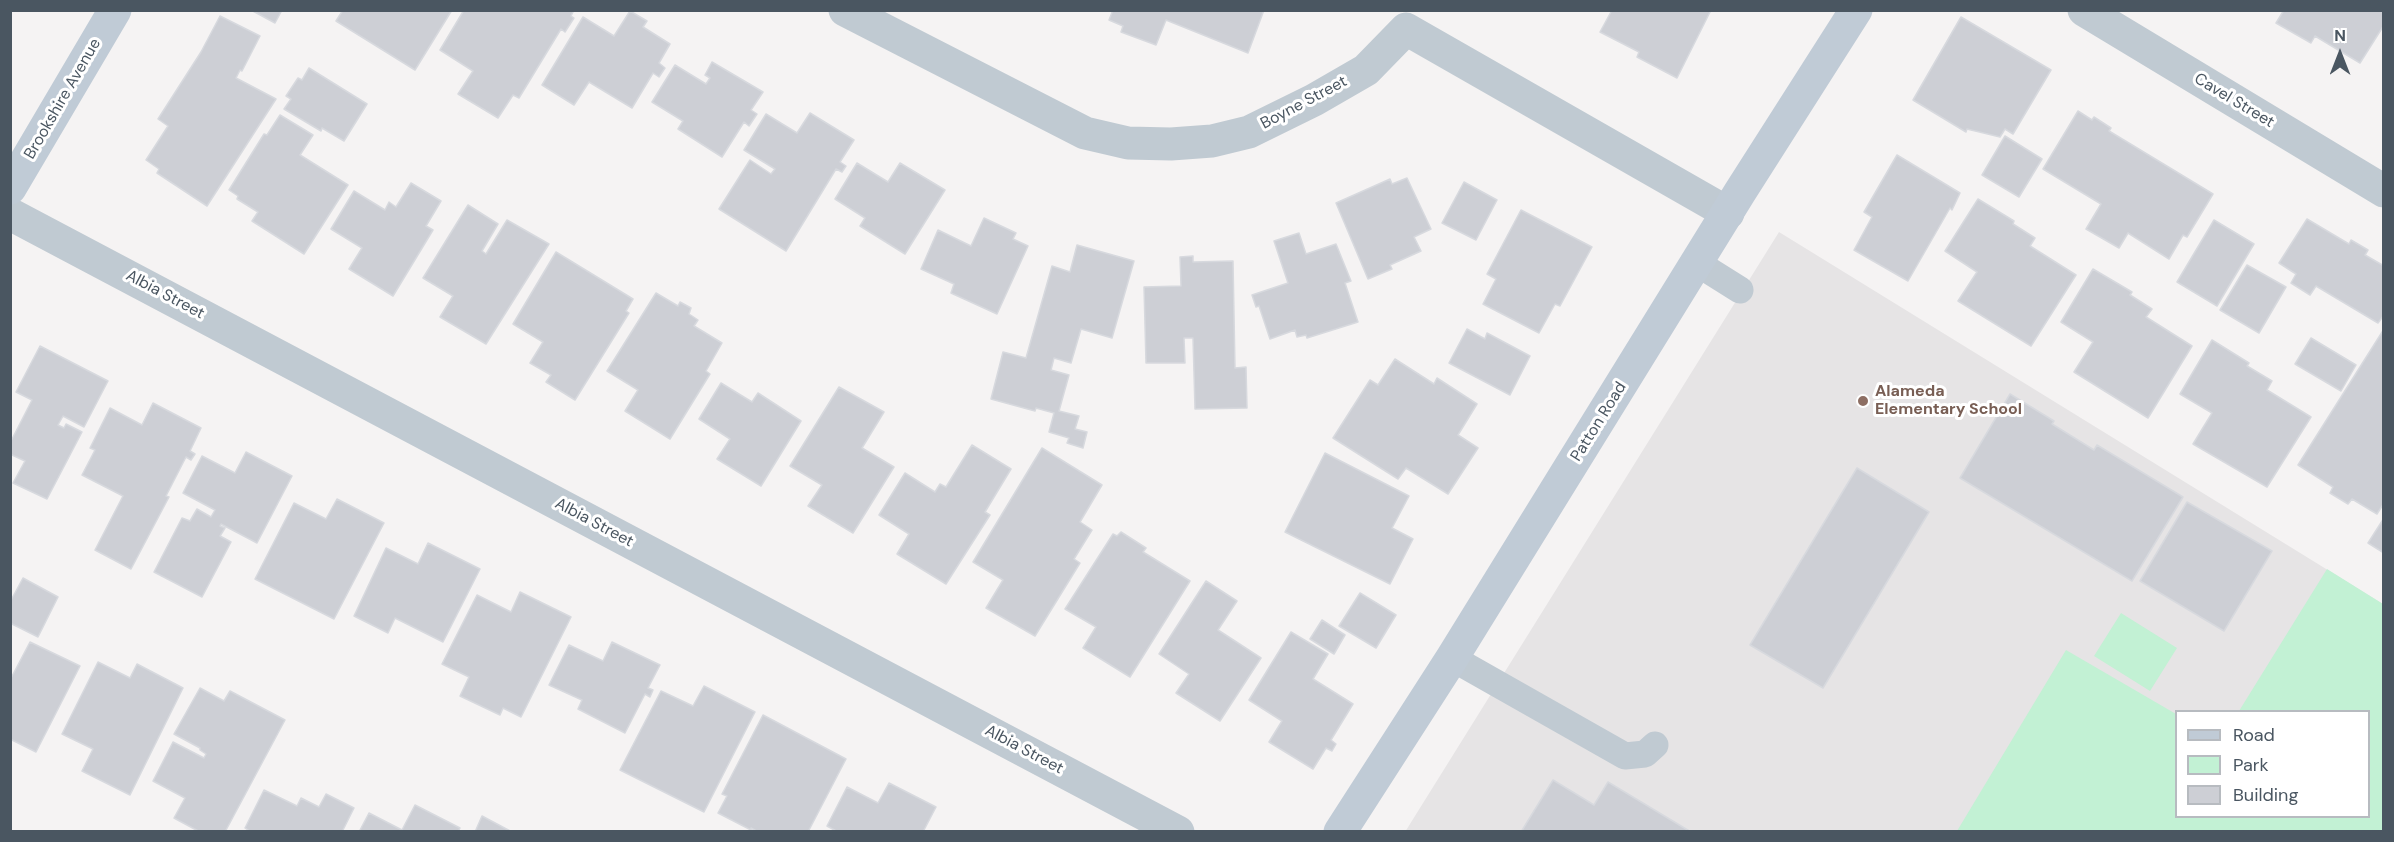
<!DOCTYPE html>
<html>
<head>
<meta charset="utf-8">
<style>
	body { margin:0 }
	#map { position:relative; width:2394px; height:842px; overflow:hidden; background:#f5f3f3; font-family:"DM Sans",sans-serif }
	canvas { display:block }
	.frame { position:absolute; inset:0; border:12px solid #4a5661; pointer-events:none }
	.legend { position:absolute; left:2175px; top:710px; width:195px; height:108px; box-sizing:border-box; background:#fff; border:2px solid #b7bbc0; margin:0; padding:8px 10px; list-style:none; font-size:18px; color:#4a5661 }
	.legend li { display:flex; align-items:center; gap:12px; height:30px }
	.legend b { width:30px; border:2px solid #b7bbc0 }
	.north { position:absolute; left:2310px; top:24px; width:60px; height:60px; -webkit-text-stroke:4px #fff; paint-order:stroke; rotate:0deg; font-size:16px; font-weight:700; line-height:24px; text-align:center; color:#4a5661 }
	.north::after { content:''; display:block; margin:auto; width:21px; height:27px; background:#4a5661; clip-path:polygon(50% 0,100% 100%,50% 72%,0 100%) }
</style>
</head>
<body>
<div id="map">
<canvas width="2394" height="842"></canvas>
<div class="frame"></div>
<ul class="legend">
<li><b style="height:8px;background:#c0cbd6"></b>Road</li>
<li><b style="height:16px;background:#c2f1d4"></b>Park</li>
<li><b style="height:16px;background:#cdcfd5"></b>Building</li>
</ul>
<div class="north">N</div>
</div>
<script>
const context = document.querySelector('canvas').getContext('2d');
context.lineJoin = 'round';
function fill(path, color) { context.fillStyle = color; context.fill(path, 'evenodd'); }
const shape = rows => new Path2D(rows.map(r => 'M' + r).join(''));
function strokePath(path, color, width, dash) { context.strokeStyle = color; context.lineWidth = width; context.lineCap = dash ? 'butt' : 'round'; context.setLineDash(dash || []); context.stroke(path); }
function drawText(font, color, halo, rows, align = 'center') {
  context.font = font + ' "DM Sans",sans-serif'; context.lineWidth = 6; context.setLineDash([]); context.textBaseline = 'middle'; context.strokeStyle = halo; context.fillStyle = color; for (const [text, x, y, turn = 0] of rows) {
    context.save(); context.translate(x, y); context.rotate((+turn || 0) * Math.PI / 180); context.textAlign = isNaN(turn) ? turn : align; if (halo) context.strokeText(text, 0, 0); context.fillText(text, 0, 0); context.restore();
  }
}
fill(shape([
	[1779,232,2383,604,2383,831,1405,832],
	[2176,712,2368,712,2368,816,2176,816]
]), '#e6e4e5');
fill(shape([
	[2327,569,2383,604,2383,831,1957,831,2066,650,2176,714,2176,816,2368,816,2368,712,2239,711],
	[2121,613,2177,648,2150,691,2094,656]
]), '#c2f1d4');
const building = shape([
	[251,10,282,10,275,23,251,10],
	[343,10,452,10,415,70,336,21,343,10],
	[464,10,574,10,571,16,574,18,565,32,561,29,519,98,513,95,498,118,458,94,473,71,440,50,464,10],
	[1113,10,1264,10,1248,53,1166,20,1156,45,1121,32,1123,26,1109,20,1113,10],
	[1612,10,1711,10,1677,78,1637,57,1639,52,1600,32,1612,10],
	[2284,10,2384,10,2384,25,2360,63,2315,36,2311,43,2276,23,2284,10],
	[630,11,647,21,643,27,670,44,659,63,665,68,659,77,653,73,632,108,589,82,574,105,542,85,583,17,614,36,630,11],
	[220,16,260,36,242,71,240,70,236,78,276,99,207,206,157,173,159,169,146,160,168,126,158,119,201,52,220,16],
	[1961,17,2051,70,2013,134,2005,129,2000,137,1967,129,1966,132,1913,100,1961,17],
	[712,62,763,92,751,110,757,114,749,126,744,122,722,157,678,129,683,121,652,102,675,65,706,84,710,78,705,75,712,62],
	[309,68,367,104,344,141,322,128,321,131,284,109,291,99,286,96,298,78,302,80,309,68],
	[2078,111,2092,120,2094,117,2111,128,2109,131,2213,194,2187,237,2183,235,2169,259,2128,233,2119,248,2086,229,2101,204,2043,169,2078,111],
	[810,113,854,140,840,162,846,166,842,172,836,169,786,251,719,209,750,160,771,174,775,169,744,150,766,114,797,133,810,113],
	[280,115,313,135,300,155,348,185,304,254,252,221,258,212,237,199,238,196,229,190,264,134,267,135,280,115],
	[2005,136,2042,159,2019,197,1982,175,2005,136],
	[1897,155,1960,193,1952,210,1950,208,1908,281,1854,250,1872,217,1864,212,1897,155],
	[857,163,888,182,900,163,945,190,905,254,860,226,865,218,835,199,857,163],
	[1407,178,1431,229,1414,237,1421,251,1390,265,1392,269,1368,279,1336,203,1390,179,1392,184,1407,178],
	[1464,182,1497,200,1476,240,1442,223,1464,182],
	[411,183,441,201,426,226,433,230,393,296,349,269,362,248,331,229,354,191,385,210,389,202,396,207,411,183],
	[1978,199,2014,221,2013,224,2035,238,2030,246,2076,275,2031,346,1958,301,1977,272,1945,251,1978,199],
	[468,205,498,224,482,251,486,254,507,220,549,244,486,344,440,317,453,296,423,278,468,205],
	[1521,210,1592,247,1560,306,1555,304,1539,333,1483,304,1496,279,1487,274,1521,210],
	[984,218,1016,233,1013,239,1028,246,997,314,951,293,954,284,921,269,938,230,971,246,984,218],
	[2307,219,2349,244,2351,240,2368,250,2365,255,2384,266,2384,315,2378,323,2316,286,2310,295,2291,283,2296,274,2279,263,2307,219],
	[2214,220,2254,244,2217,306,2177,282,2214,220],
	[1299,233,1306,254,1336,244,1351,281,1345,283,1358,322,1307,338,1306,335,1297,337,1295,330,1270,339,1259,306,1256,307,1252,295,1288,283,1274,241,1299,233],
	[1077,245,1134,261,1112,338,1081,329,1071,363,1054,358,1051,370,1069,375,1059,411,1079,416,1075,429,1087,432,1083,448,1067,443,1069,438,1049,432,1054,413,1036,408,1035,411,991,399,1003,352,1026,358,1052,266,1070,272,1077,245],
	[556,252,633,299,626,311,629,313,575,400,546,382,551,375,530,363,543,342,513,324,556,252],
	[1193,256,1193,262,1233,261,1235,368,1246,367,1247,408,1195,409,1193,338,1184,338,1185,363,1146,363,1144,287,1181,286,1180,257,1193,256],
	[2247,265,2286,287,2259,333,2220,310,2247,265],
	[2093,269,2132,292,2130,295,2152,309,2146,317,2192,346,2148,418,2074,372,2093,342,2061,322,2093,269],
	[656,293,678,306,680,302,691,308,689,314,698,320,694,326,722,343,706,371,710,374,670,439,625,411,638,390,607,371,656,293],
	[1467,329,1485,339,1487,333,1530,356,1510,395,1449,363,1467,329],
	[2384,329,2384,503,2377,514,2352,499,2348,504,2330,493,2333,487,2298,465,2384,329],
	[2311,338,2356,365,2341,391,2295,364,2311,338],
	[2212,340,2249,363,2247,366,2272,381,2267,390,2311,417,2267,487,2193,444,2212,413,2180,394,2212,340],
	[40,346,108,381,84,427,63,416,58,425,64,428,66,424,82,432,47,499,13,483,25,461,10,454,10,443,32,400,16,392,40,346],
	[1395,359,1434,384,1437,378,1477,404,1458,435,1478,448,1448,494,1406,468,1398,479,1333,438,1370,380,1378,385,1395,359],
	[721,383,752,402,758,393,801,421,761,486,717,459,730,439,699,419,721,383],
	[839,387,884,412,862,448,894,467,853,533,808,506,822,485,790,466,839,387],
	[2010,394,2054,421,2052,424,2094,450,2097,445,2183,497,2132,581,1960,478,2010,394],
	[153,403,201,428,190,451,195,454,191,460,186,457,166,496,169,497,131,569,95,550,123,496,82,475,95,450,90,448,110,408,142,425,153,403],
	[972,445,1011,469,985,512,990,515,946,584,897,554,909,534,879,515,905,473,935,492,940,484,946,487,972,445],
	[1042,448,1102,485,1080,522,1092,530,1074,559,1080,563,1035,636,986,608,1003,580,973,562,1042,448],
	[246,452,292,476,257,543,221,524,220,526,225,528,220,536,231,542,202,597,154,572,182,518,190,521,197,509,211,517,215,510,183,493,202,456,235,473,246,452],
	[1325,453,1409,496,1392,528,1413,539,1390,584,1285,532,1325,453],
	[1857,468,1929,512,1823,688,1750,645,1857,468],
	[337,499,384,523,334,619,255,579,294,503,326,519,337,499],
	[2187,502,2272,551,2224,631,2140,581,2187,502],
	[2384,518,2384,553,2368,543,2384,518],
	[1121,532,1146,548,1143,552,1190,581,1130,677,1083,648,1096,627,1065,609,1113,534,1117,536,1121,532],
	[428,543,480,569,443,642,395,618,388,633,354,616,386,548,418,564,428,543],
	[23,578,58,597,38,637,10,623,10,602,23,578],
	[1206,581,1237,601,1218,630,1261,658,1220,721,1176,693,1189,674,1159,654,1206,581],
	[520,592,571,617,521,717,503,708,500,715,460,696,469,677,442,664,477,595,511,612,520,592],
	[1360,593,1396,615,1376,648,1339,626,1360,593],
	[1322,620,1345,635,1334,654,1310,639,1322,620],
	[1291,632,1328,654,1313,679,1353,704,1331,740,1336,744,1332,751,1326,748,1313,769,1269,742,1282,721,1249,700,1291,632],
	[30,642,80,666,36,752,10,739,10,680,30,642],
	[612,642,660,665,648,688,653,690,650,697,645,694,625,733,578,709,582,700,549,685,569,645,603,661,612,642],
	[98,662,130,678,137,664,183,688,130,795,82,771,93,749,62,734,98,662],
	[704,686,755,712,704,812,620,770,661,691,693,706,704,686],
	[200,688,224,701,230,691,285,720,225,832,200,832,174,818,185,798,153,781,173,742,204,758,206,754,200,750,200,748,174,734,200,688],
	[763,715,846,759,808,832,758,832,751,828,751,830,718,813,727,796,722,794,763,715],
	[1553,780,1594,805,1608,782,1691,832,1521,832,1553,780],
	[889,783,936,807,923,832,838,832,827,826,847,787,878,803,889,783],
	[264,790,297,806,301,798,319,807,326,794,354,808,342,832,251,832,245,828,264,790],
	[415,805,460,828,458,832,359,832,369,813,402,830,415,805],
	[482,816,512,832,475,832,482,816]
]);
fill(building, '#cdcfd5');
strokePath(building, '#d7d9de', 1.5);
strokePath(shape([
	[1697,263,1740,290],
	[1452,658,1625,756,1645,754,1655,745]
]), '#c0cad2', 27);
strokePath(shape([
	[845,10,1085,133,1128,143,1171,144,1212,141,1249,132,1314,100,1366,70,1406,29,1728,213],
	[2084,10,2384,191],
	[10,214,1178,832]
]), '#c0cad2', 33);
strokePath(shape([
	[10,188,115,10],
	[1340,832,1452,658,1740,192,1856,10]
]), '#c0cbd6', 33);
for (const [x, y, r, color] of [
	[1863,401,6,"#8d6e63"]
]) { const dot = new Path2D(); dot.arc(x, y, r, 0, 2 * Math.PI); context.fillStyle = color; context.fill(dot); strokePath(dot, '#fff', 2); }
drawText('16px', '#4a5661', '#fff', [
	["Brookshire Avenue",63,99,-60],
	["Cavel Street",2234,101,31],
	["Boyne Street",1304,103,-28],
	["Albia Street",165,295,28],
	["Patton Road",1599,422,-58],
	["Albia Street",594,523,28],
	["Albia Street",1024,750,28]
]);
drawText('bold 16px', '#785e54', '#fff', [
	["Alameda",1875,392],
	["Elementary School",1875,410]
], 'left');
</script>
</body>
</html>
